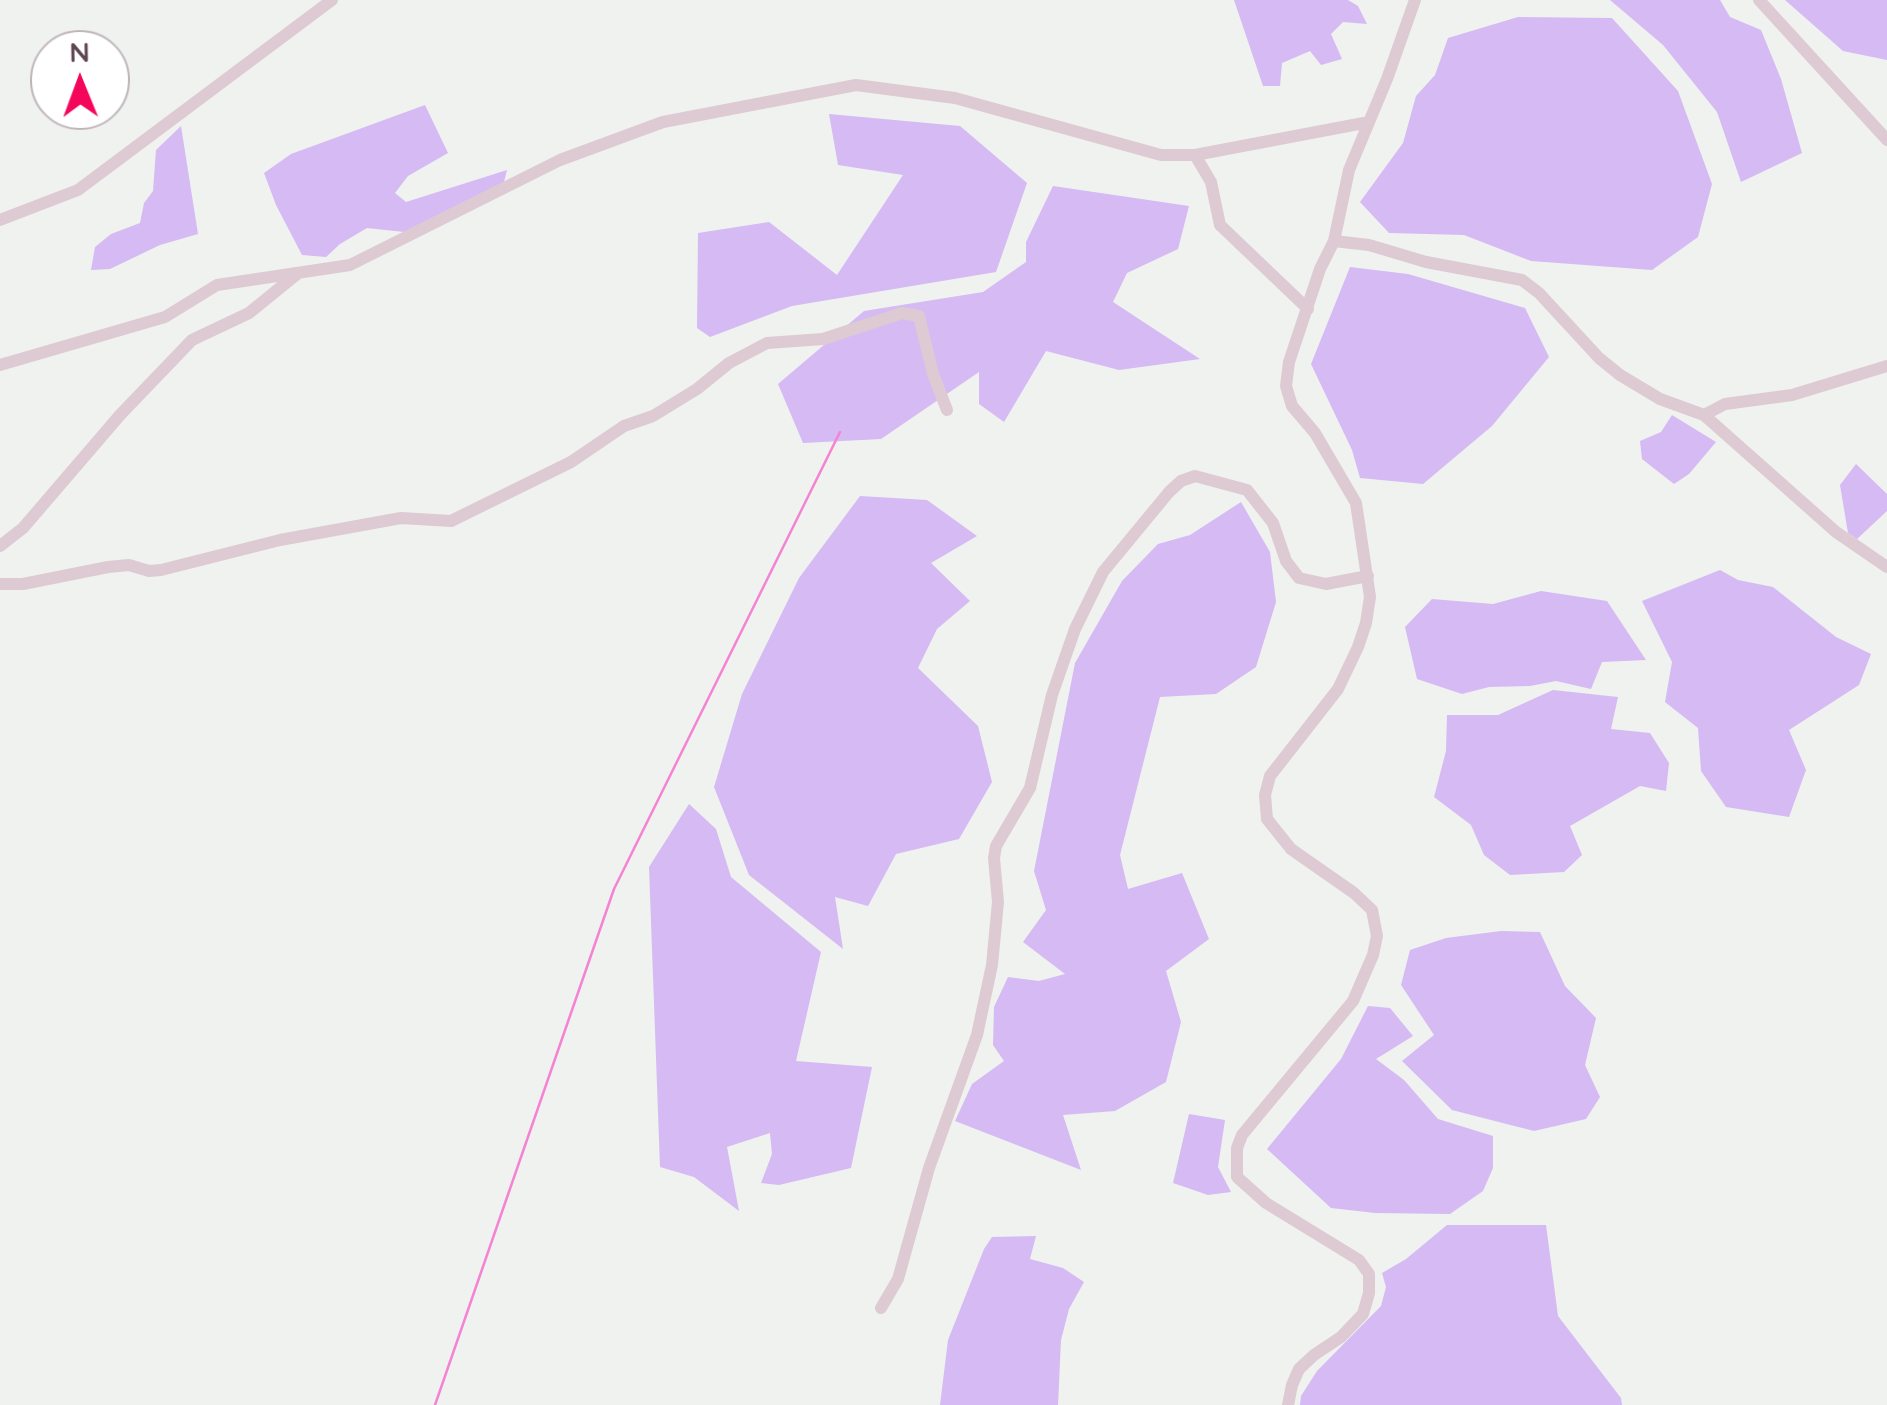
<!DOCTYPE html>
<html>
<head>
<meta charset="utf-8">
<style>
	body { margin:0 }
	#map { position:relative; width:1887px; height:1405px; overflow:hidden; background:#eff2ef; font-family:Quicksand,sans-serif }
	canvas { display:block }
	.north { position:absolute; left:30px; top:30px; width:100px; height:100px; box-sizing:border-box; background:#fff; border:2px solid #bfb5b9; border-radius:50%; rotate:359deg; font-size:28px; font-weight:700; line-height:40px; text-align:center; color:#5f4551 }
	.north::after { content:''; display:block; margin:auto; width:35px; height:45px; background:#f4075b; clip-path:polygon(50% 0,100% 100%,50% 72%,0 100%) }
</style>
</head>
<body>
<div id="map">
<canvas width="1887" height="1405"></canvas>
<div class="north">N</div>
</div>
<script>
const context = document.querySelector('canvas').getContext('2d');
context.lineJoin = 'round';
function fill(path, color) { context.fillStyle = color; context.fill(path, 'evenodd'); }
const shape = rows => new Path2D(rows.map(r => 'M' + r).join(''));
function strokePath(path, color, width, dash) { context.strokeStyle = color; context.lineWidth = width; context.lineCap = dash ? 'butt' : 'round'; context.setLineDash(dash || []); context.stroke(path); }
fill(shape([
	[1234,0,1348,0,1358,6,1367,24,1343,22,1331,34,1342,59,1321,65,1310,51,1282,63,1280,86,1263,86],
	[1610,0,1720,0,1730,17,1761,30,1781,79,1802,153,1741,182,1717,112,1663,45],
	[1785,0,1887,0,1887,60,1843,51],
	[1518,17,1612,18,1678,91,1712,184,1698,237,1652,270,1531,261,1464,235,1389,233,1360,202,1403,143,1416,96,1435,75,1448,38],
	[425,105,448,153,408,176,395,193,406,202,507,170,504,182,404,232,367,228,340,244,326,257,302,255,276,205,264,173,291,154],
	[829,114,960,126,1027,183,996,272,792,306,710,337,697,328,698,233,769,222,837,275,903,175,838,165],
	[181,126,198,234,160,245,110,269,91,270,95,247,111,234,140,223,144,203,153,191,156,150],
	[1053,186,1189,206,1178,249,1127,273,1113,302,1200,359,1119,370,1046,351,1004,422,979,404,979,372,881,439,803,443,778,384,864,311,983,292,1026,262,1026,242],
	[1350,267,1408,274,1525,308,1549,357,1492,426,1423,484,1360,478,1352,450,1311,364],
	[1672,415,1716,442,1689,474,1674,484,1642,459,1640,441,1661,432],
	[1856,464,1887,494,1887,511,1857,539,1848,533,1840,485],
	[860,496,927,500,977,536,931,563,970,601,937,629,918,668,978,726,992,782,959,839,896,854,868,906,835,897,843,949,749,875,714,787,742,694,799,578],
	[1241,502,1270,552,1276,602,1256,667,1216,694,1160,697,1120,855,1128,889,1182,873,1209,939,1166,971,1181,1022,1166,1082,1115,1111,1063,1115,1081,1170,955,1121,972,1084,1004,1061,993,1045,994,1007,1008,977,1039,981,1065,974,1023,942,1046,910,1034,871,1075,663,1122,581,1158,544,1190,535],
	[1720,570,1738,580,1773,587,1836,637,1871,654,1859,685,1789,730,1806,770,1789,817,1726,807,1701,771,1698,728,1665,702,1672,662,1642,601],
	[1541,591,1607,601,1646,660,1602,662,1591,689,1556,681,1530,686,1489,687,1462,694,1417,679,1405,627,1432,599,1493,604],
	[1553,690,1618,697,1611,729,1650,733,1669,763,1666,791,1640,786,1570,826,1582,855,1564,872,1510,875,1484,855,1471,825,1434,797,1446,751,1447,715,1498,715],
	[689,804,716,829,731,877,821,952,796,1061,872,1067,851,1168,779,1185,761,1183,772,1154,770,1133,727,1147,739,1211,694,1177,660,1167,649,867],
	[1501,931,1540,932,1565,986,1596,1018,1585,1065,1600,1097,1586,1119,1534,1131,1452,1110,1402,1061,1434,1035,1401,985,1410,950,1446,938],
	[1368,1006,1390,1008,1413,1036,1376,1059,1404,1080,1438,1119,1493,1136,1493,1168,1483,1191,1450,1214,1375,1213,1331,1208,1267,1149,1341,1059],
	[1189,1114,1225,1120,1218,1167,1231,1192,1208,1195,1173,1183],
	[1447,1225,1546,1225,1558,1316,1621,1398,1622,1405,1300,1405,1301,1396,1317,1371,1381,1306,1386,1287,1382,1273,1406,1259],
	[1036,1236,1030,1259,1063,1268,1084,1282,1069,1309,1061,1340,1058,1405,940,1405,948,1340,984,1249,992,1237]
]), '#d5baf4');
strokePath(shape([
	[435,1405,614,889,840,432]
]), '#f582d3', 2.5);
strokePath(shape([
	[1759,0,1887,140],
	[1195,155,1211,182,1220,225,1308,309],
	[0,220,78,190,332,0],
	[1334,241,1369,245,1426,262,1522,280,1539,293,1599,358,1620,375,1660,399,1704,415,1836,532,1887,567],
	[0,365,165,317,217,285,350,265,560,160,663,122,856,85,955,98,1161,155,1195,155,1369,122],
	[1704,415,1725,404,1792,395,1887,366],
	[0,546,23,528,120,415,192,340,249,313,297,274],
	[0,584,23,584,108,567,129,565,149,571,161,570,280,540,401,518,451,521,571,462,624,426,653,416,697,389,729,363,767,343,823,339,902,313,919,316,933,374,947,410],
	[881,1308,898,1279,929,1168,977,1035,992,965,998,902,994,858,996,846,1030,788,1052,695,1075,629,1103,572,1169,492,1181,481,1195,476,1247,490,1273,523,1286,561,1299,578,1326,584,1368,576],
	[1288,1405,1292,1385,1299,1369,1314,1355,1341,1337,1363,1314,1369,1293,1369,1274,1359,1260,1266,1203,1237,1177,1237,1148,1242,1135,1353,1001,1373,955,1377,936,1372,910,1354,893,1291,849,1267,819,1265,795,1270,776,1338,689,1358,647,1366,623,1370,597,1356,503,1315,433,1292,406,1286,386,1289,362,1320,269,1334,241,1349,170,1387,79,1415,0]
]), '#decad3', 12);
</script>
</body>
</html>
